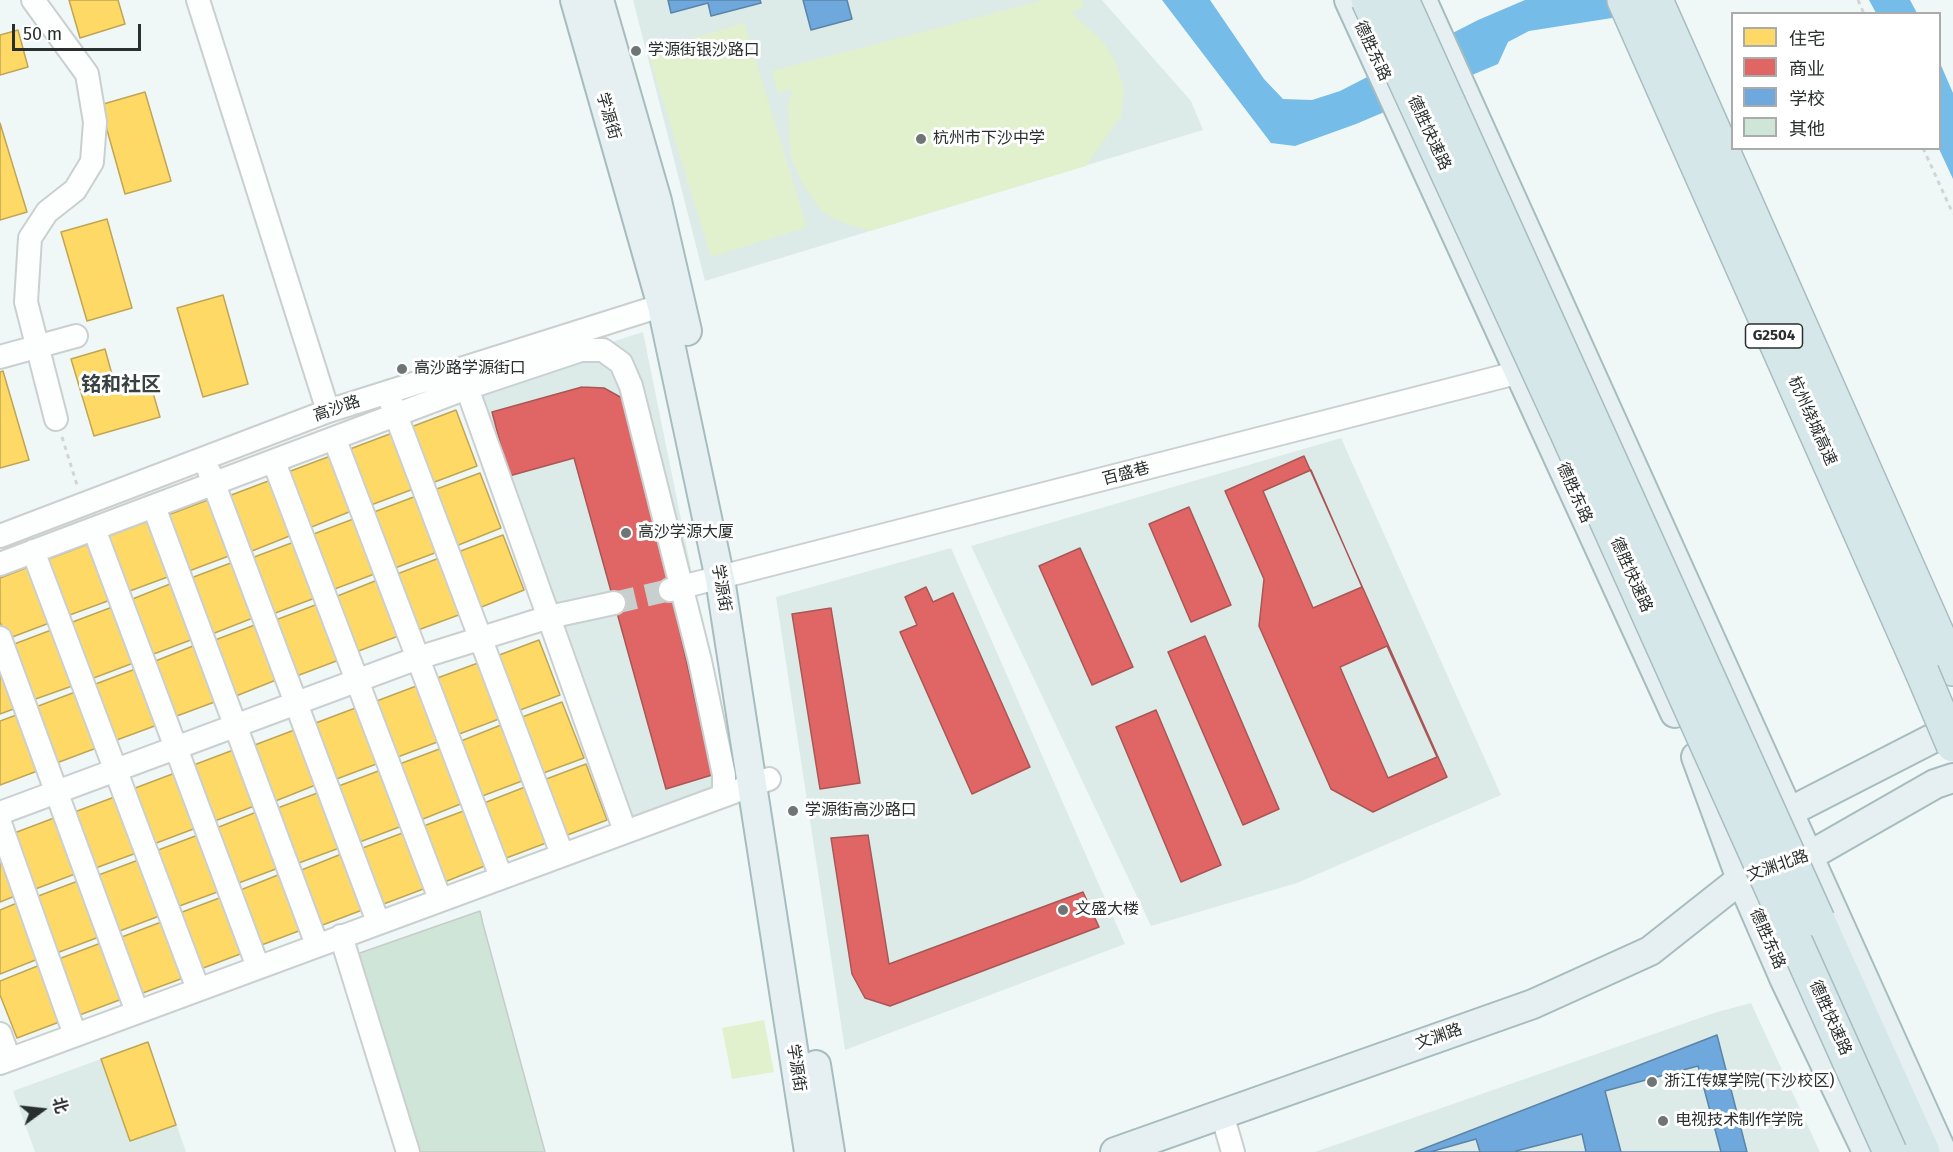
<!DOCTYPE html>
<html>
<head>
<meta charset="utf-8">
<style>
	body { margin:0 }
	#map { position:relative; width:1953px; height:1152px; overflow:hidden; background:#f0f8f7; font-family:"Fira Sans","Noto Sans SC",sans-serif }
	canvas { display:block }
	.legend { position:absolute; left:1731px; top:12px; width:210px; height:138px; box-sizing:border-box; background:#fff; border:2px solid #a9acab; margin:0; padding:8px 10px; list-style:none; font-size:18px; color:#292f2e }
	.legend li { display:flex; align-items:center; gap:12px; height:30px }
	.legend b { width:30px; border:2px solid #a9acab }
	.north { position:absolute; left:12px; top:1080px; width:60px; height:60px; -webkit-text-stroke:4px #fff; paint-order:stroke; rotate:75deg; font-size:16px; font-weight:700; line-height:24px; text-align:center; color:#292f2e }
	.north::after { content:''; display:block; margin:auto; width:21px; height:27px; background:#292f2e; clip-path:polygon(50% 0,100% 100%,50% 72%,0 100%) }
	.scale { position:absolute; left:12px; top:24px; width:129px; height:27px; box-sizing:border-box; border:3px solid #292f2e; border-top:0; padding-left:8px; font-size:18px; line-height:21px; white-space:nowrap; color:#292f2e; -webkit-text-stroke:4px #fff; paint-order:stroke }
</style>
</head>
<body>
<div id="map">
<canvas width="1953" height="1152"></canvas>
<ul class="legend">
<li><b style="height:16px;background:#ffd966"></b>住宅</li>
<li><b style="height:16px;background:#e06666"></b>商业</li>
<li><b style="height:16px;background:#6fa8dc"></b>学校</li>
<li><b style="height:16px;background:#cfe5d8"></b>其他</li>
</ul>
<div class="north">北</div>
<div class="scale">50 m</div>
</div>
<script>
const context = document.querySelector('canvas').getContext('2d');
context.lineJoin = 'round';
function fill(path, color) { context.fillStyle = color; context.fill(path, 'evenodd'); }
const shape = rows => new Path2D(rows.map(r => 'M' + r).join(''));
function strokePath(path, color, width, dash) { context.strokeStyle = color; context.lineWidth = width; context.lineCap = dash ? 'butt' : 'round'; context.setLineDash(dash || []); context.stroke(path); }
function drawText(font, color, halo, rows, align = 'center') {
  context.font = font + ' "Fira Sans","Noto Sans SC",sans-serif'; context.lineWidth = 6; context.setLineDash([]); context.textBaseline = 'middle'; context.strokeStyle = halo; context.fillStyle = color; for (const [text, x, y, turn = 0] of rows) {
    context.save(); context.translate(x, y); context.rotate((+turn || 0) * Math.PI / 180); context.textAlign = isNaN(turn) ? turn : align; if (halo) context.strokeText(text, 0, 0); context.fillText(text, 0, 0); context.restore();
  }
}
fill(shape([
	[633,0,1102,0,1191,101,1203,130,705,281],
	[643,332,736,790,625,831,467,388],
	[1341,438,1501,795,1297,883,1151,926,971,546],
	[951,548,1125,944,845,1050,776,597],
	[1751,1003,1820,1152,1315,1152,1717,1012],
	[148,1042,186,1152,35,1152,13,1091]
]), '#dcebe8');
fill(shape([
	[1044,0,1082,0,1084,6,1072,13,1104,43,1116,63,1124,90,1121,116,1086,166,870,231,844,223,822,212,805,188,791,158,788,104,793,89,778,93,772,71],
	[744,23,807,227,711,257,648,52],
	[764,1020,774,1072,732,1079,722,1028]
]), '#e1f0cd');
fill(shape([
	[1162,0,1210,0,1264,79,1283,99,1312,100,1340,91,1478,20,1525,0,1667,0,1612,18,1529,31,1508,42,1498,64,1356,124,1295,146,1271,143],
	[1869,0,1910,0,1917,13,1876,13],
	[1940,63,1953,93,1953,179,1939,149]
]), '#76bce8');
const homes = shape([
	[69,0,118,0,125,24,80,38,69,0],
	[18,30,28,67,0,75,0,35,18,30],
	[145,92,171,181,125,194,100,105,145,92],
	[0,123,27,212,0,220,0,123],
	[107,219,132,308,87,321,61,232,107,219],
	[223,295,248,384,203,397,177,308,223,295],
	[105,349,116,389,149,379,160,417,94,436,71,359,105,349],
	[3,371,29,460,0,468,0,372,3,371],
	[456,410,477,466,432,483,411,427,456,410],
	[395,432,416,488,371,505,350,449,395,432],
	[333,455,354,510,309,528,288,472,333,455],
	[480,473,501,528,456,546,434,490,480,473],
	[271,480,292,535,247,553,226,497,271,480],
	[419,495,440,551,395,568,374,512,419,495],
	[213,498,234,554,189,571,168,515,213,498],
	[356,518,377,573,332,590,311,535,356,518],
	[151,520,173,575,127,592,106,537,151,520],
	[503,535,524,590,479,608,458,552,503,535],
	[294,542,315,598,270,615,249,559,294,542],
	[91,543,113,599,67,616,46,560,91,543],
	[442,557,464,613,418,630,397,574,442,557],
	[236,561,258,616,212,634,191,578,236,561],
	[31,566,52,622,7,639,0,622,0,578,31,566],
	[380,579,401,635,356,652,335,597,380,579],
	[175,582,196,638,151,655,130,600,175,582],
	[318,604,339,660,294,677,273,621,318,604],
	[115,606,136,662,91,679,70,623,115,606],
	[260,623,281,678,236,696,215,640,260,623],
	[54,629,75,685,30,701,9,646,54,629],
	[539,640,560,695,515,712,494,657,539,640],
	[198,644,220,700,174,717,153,662,198,644],
	[478,663,499,719,454,736,432,680,478,663],
	[0,665,16,708,0,714,0,665],
	[138,668,160,724,114,741,93,685,138,668],
	[419,685,440,741,395,758,374,702,419,685],
	[78,691,99,747,54,764,33,708,78,691],
	[562,702,584,758,538,775,517,719,562,702],
	[358,707,379,763,334,780,313,724,358,707],
	[19,714,40,770,0,785,0,721,19,714],
	[501,725,522,781,477,798,456,743,501,725],
	[297,729,318,784,273,802,252,746,297,729],
	[442,748,463,803,418,821,397,765,442,748],
	[236,749,257,805,212,822,191,766,236,749],
	[586,764,607,820,562,837,541,781,586,764],
	[381,770,402,826,357,843,336,787,381,770],
	[175,773,196,828,151,845,130,790,175,773],
	[525,787,546,843,501,860,479,805,525,787],
	[320,792,342,847,296,864,275,809,320,792],
	[117,796,139,852,93,869,72,813,117,796],
	[466,810,487,865,442,883,421,827,466,810],
	[259,811,281,867,236,884,214,829,259,811],
	[54,818,75,874,30,891,9,835,54,818],
	[405,832,426,888,381,905,360,849,405,832],
	[198,835,220,891,174,908,153,852,198,835],
	[344,853,365,909,320,926,299,871,344,853],
	[0,858,15,896,0,902,0,858],
	[141,859,162,915,117,932,96,876,141,859],
	[283,873,304,929,259,946,238,891,283,873],
	[78,881,99,937,54,954,33,898,78,881],
	[222,897,243,953,198,970,177,914,222,897],
	[17,903,38,959,0,974,0,910,17,903],
	[164,921,186,977,140,994,119,938,164,921],
	[101,943,122,999,77,1016,56,960,101,943],
	[40,965,62,1021,17,1038,0,995,0,981,40,965],
	[148,1042,176,1125,130,1141,101,1059,148,1042]
]);
fill(homes, '#ffd966');
strokePath(homes, '#bfa655', 1.5);
const shops = shape([
	[582,387,604,388,622,398,630,410,712,775,666,789,574,458,509,476,492,412,582,387],
	[1304,456,1447,777,1373,812,1331,789,1259,626,1264,579,1225,491,1304,456],
	[1311,470,1362,587,1313,608,1263,491,1311,470],
	[1189,507,1231,605,1191,622,1149,524,1189,507],
	[1080,548,1133,667,1092,685,1039,566,1080,548],
	[926,587,933,602,953,593,1030,767,972,794,900,632,917,625,905,597,926,587],
	[831,608,860,783,820,789,792,614,831,608],
	[1205,636,1279,809,1243,825,1168,652,1205,636],
	[1387,646,1437,757,1388,778,1340,667,1387,646],
	[1156,710,1221,865,1181,882,1116,727,1156,710],
	[868,835,889,964,1083,892,1099,927,890,1006,865,998,852,974,831,838,868,835]
]);
fill(shops, '#e06666');
strokePath(shops, '#a95655', 1.5);
const schools = shape([
	[668,0,760,0,761,3,711,16,708,3,671,13,668,0],
	[803,0,847,0,852,19,811,30,803,0],
	[1717,1035,1747,1152,1415,1152,1717,1035],
	[1698,1066,1721,1152,1621,1152,1605,1091,1698,1066],
	[1582,1134,1586,1152,1516,1152,1516,1151,1582,1134],
	[1476,1139,1480,1152,1430,1152,1476,1139]
]);
fill(schools, '#6fa8dc');
strokePath(schools, '#5a84a8', 1.5);
const building = shape([
	[480,911,483,924,545,1152,419,1152,357,954,480,911]
]);
fill(building, '#cfe5d8');
strokePath(building, '#c6ccca', 1.5);
strokePath(shape([
	[614,603,670,590]
]), '#c8d0cf', 22, [22, 11]);
const minor = shape([
	[33,0,87,74,95,122,92,162,75,190,47,212,30,238,26,302,56,419],
	[198,0,328,411],
	[0,357,76,336],
	[467,388,625,831],
	[391,402,562,854],
	[335,440,501,877],
	[274,462,440,899],
	[209,471,378,922],
	[154,507,317,945],
	[94,529,258,967],
	[0,536,328,411,676,301],
	[33,551,198,989],
	[0,564,467,388,581,350,603,350,621,363,631,386,700,661,724,775,724,794],
	[670,590,1520,372],
	[0,638,137,1012],
	[0,813,418,658,549,617,614,603],
	[0,823,75,1035],
	[341,936,408,1152],
	[0,1034,9,1059],
	[0,1063,769,779],
	[1222,1114,1233,1152]
]);
const major = shape([
	[575,0,662,306,720,579,809,1152],
	[599,0,657,201,687,331],
	[1349,0,1675,713],
	[1422,0,1942,1152],
	[1696,757,1741,879,1784,978,1867,1152],
	[1778,827,1789,812,1953,728],
	[1791,862,1809,856,1935,784,1953,778],
	[816,1065,830,1152],
	[1115,1152,1533,1004,1650,951,1741,879,1752,864]
]);
const highway = shape([
	[1624,0,1922,672],
	[1656,0,1953,669],
	[1818,920,1923,1152]
]);
strokePath(minor, '#cad0cf', 26);
strokePath(major, '#a6bcbe', 32);
strokePath(highway, '#a6bcbe', 36);
strokePath(shape([
	[1858,0,1864,14],
	[1923,148,1953,214],
	[62,437,77,485]
]), '#d3d5d4', 3, [4.5, 4.5]);
strokePath(minor, '#fdfefe', 22);
strokePath(major, '#e6f0f2', 28);
strokePath(highway, '#d6e7ea', 33);
const highwayBridge = shape([
	[1368,0,1567,433,1890,1152],
	[1402,0,1818,920],
	[1922,672,1953,745]
]);
strokePath(highwayBridge, '#a6bcbe', 36, []);
strokePath(highwayBridge, '#d6e7ea', 33);
for (const [x, y, r, color] of [
	[636,51,6,"#6f7574"],
	[921,139,6,"#6f7574"],
	[402,369,6,"#6f7574"],
	[626,533,6,"#6f7574"],
	[793,811,6,"#6f7574"],
	[1063,910,6,"#6f7574"],
	[1652,1082,6,"#6f7574"],
	[1663,1121,6,"#6f7574"]
]) { const dot = new Path2D(); dot.arc(x, y, r, 0, 2 * Math.PI); context.fillStyle = color; context.fill(dot); strokePath(dot, '#fff', 2); }
for (const [x, y, w] of [
	[1774,336,57]
]) { const box = new Path2D(); box.roundRect(x - w / 2, y - 12, w, 24, 4.5); context.fillStyle = '#fff'; context.fill(box); strokePath(box, '#292f2e', 1.5); }
drawText('bold 15px', '#292f2e', null, [
	["G2504",1774,336]
]);
drawText('16px', '#292f2e', '#fff', [
	["学源街银沙路口",648,51],
	["杭州市下沙中学",933,139],
	["高沙路学源街口",414,369],
	["高沙学源大厦",638,533],
	["学源街高沙路口",805,811],
	["文盛大楼",1075,910],
	["浙江传媒学院(下沙校区)",1664,1082],
	["电视技术制作学院",1675,1121]
], 'left');
drawText('16px', '#292f2e', '#fff', [
	["德胜东路",1372,51,65],
	["学源街",608,116,74],
	["德胜快速路",1429,133,65],
	["高沙路",337,409,-19],
	["杭州绕城高速",1812,421,66],
	["百盛巷",1126,474,-15],
	["德胜东路",1574,493,66],
	["德胜快速路",1631,575,66],
	["学源街",721,588,80],
	["文渊北路",1778,866,-19],
	["德胜东路",1767,939,66],
	["德胜快速路",1830,1018,66],
	["文渊路",1439,1037,-19],
	["学源街",796,1068,81]
]);
drawText('bold 20px', '#384341', '#fff', [
	["铭和社区",121,385]
]);
</script>
</body>
</html>
